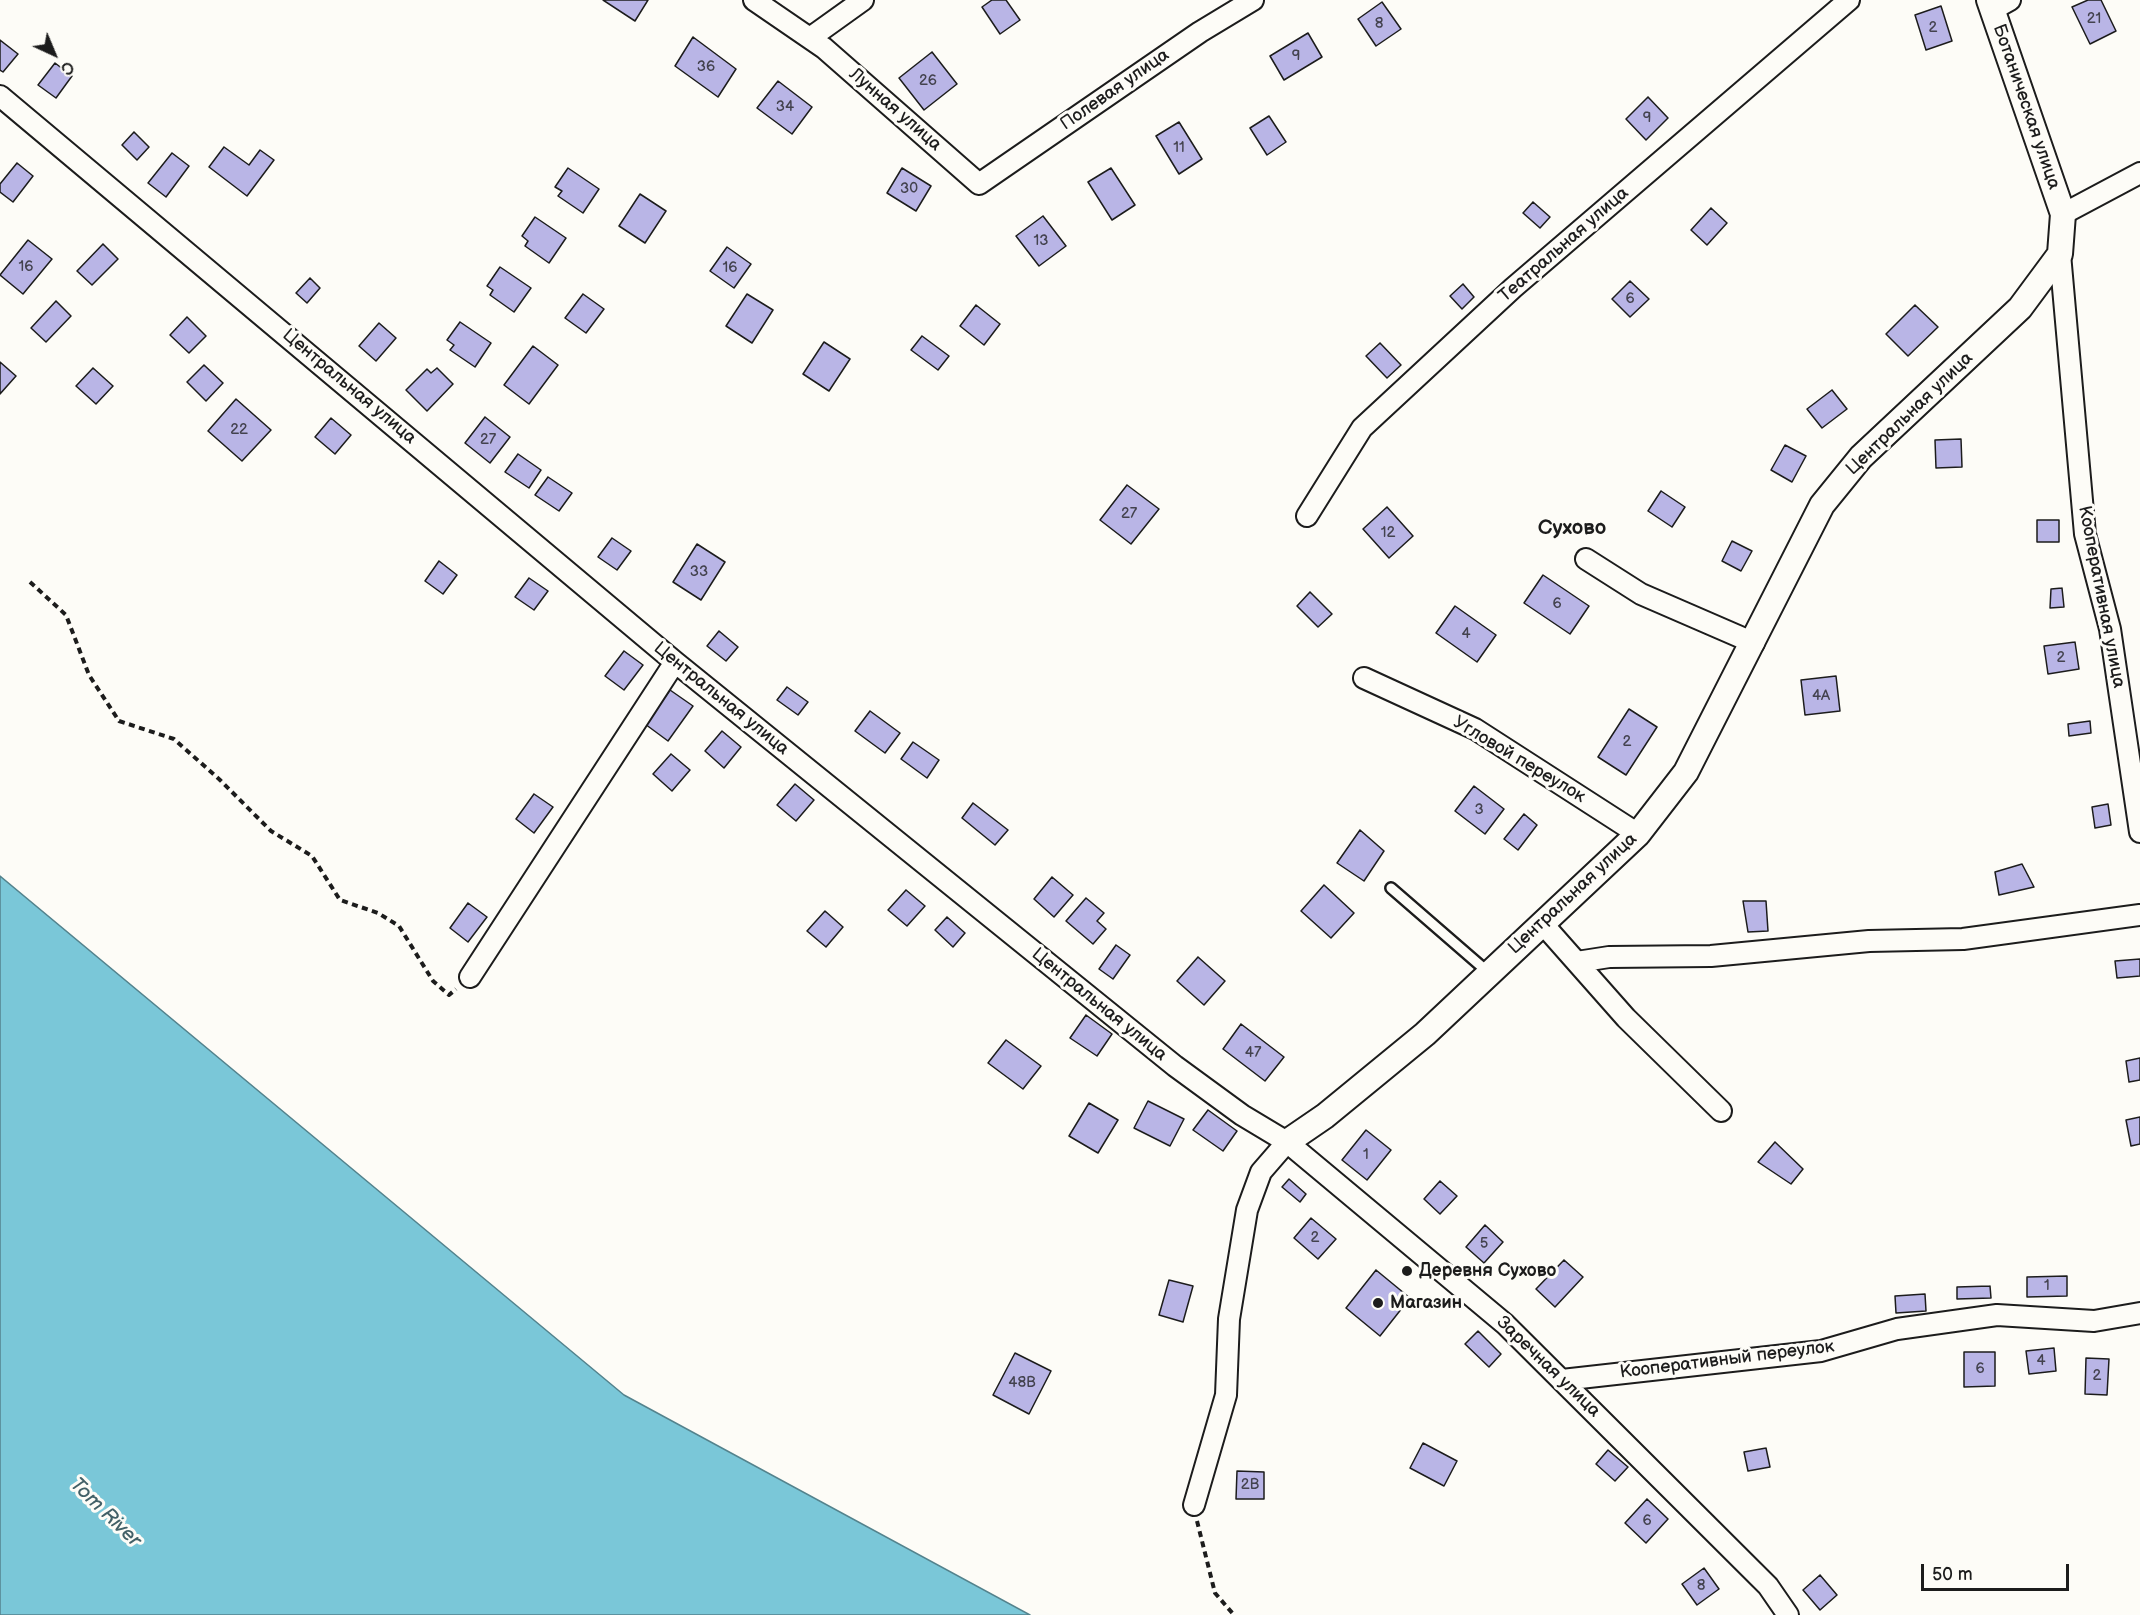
<!DOCTYPE html>
<html>
<head>
<meta charset="utf-8">
<style>
	body { margin:0 }
	#map { position:relative; width:2140px; height:1615px; overflow:hidden; background:#fdfcf7; font-family:"Balsamiq Sans",sans-serif }
	canvas { display:block }
	.north { position:absolute; left:24px; top:24px; width:60px; height:60px; -webkit-text-stroke:4px #fdfcf7; paint-order:stroke; rotate:136deg; font-size:16px; font-weight:700; line-height:24px; text-align:center; color:#1c1c1c }
	.north::after { content:''; display:block; margin:auto; width:21px; height:27px; background:#1c1c1c; clip-path:polygon(50% 0,100% 100%,50% 72%,0 100%) }
	.scale { position:absolute; left:1921px; top:1564px; width:148px; height:27px; box-sizing:border-box; border:3px solid #1c1c1c; border-top:0; padding-left:8px; font-size:18px; line-height:21px; white-space:nowrap; color:#1c1c1c; -webkit-text-stroke:4px #fdfcf7; paint-order:stroke }
</style>
</head>
<body>
<div id="map">
<canvas width="2140" height="1615"></canvas>
<div class="north">С</div>
<div class="scale">50 m</div>
</div>
<script>
const context = document.querySelector('canvas').getContext('2d');
context.lineJoin = 'round';
function fill(path, color) { context.fillStyle = color; context.fill(path, 'evenodd'); }
const shape = rows => new Path2D(rows.map(r => 'M' + r).join(''));
function strokePath(path, color, width, dash) { context.strokeStyle = color; context.lineWidth = width; context.lineCap = dash ? 'butt' : 'round'; context.setLineDash(dash || []); context.stroke(path); }
function drawText(font, color, halo, rows, align = 'center') {
  context.font = font + ' "Balsamiq Sans",sans-serif'; context.lineWidth = 6; context.setLineDash([]); context.textBaseline = 'middle'; context.strokeStyle = halo; context.fillStyle = color; for (const [text, x, y, turn = 0] of rows) {
    context.save(); context.translate(x, y); context.rotate((+turn || 0) * Math.PI / 180); context.textAlign = isNaN(turn) ? turn : align; if (halo) context.strokeText(text, 0, 0); context.fillText(text, 0, 0); context.restore();
  }
}
const water = shape([
	[0,876,624,1395,1030,1615,0,1615,0,876]
]);
fill(water, '#7ac7d8');
strokePath(water, '#54838d', 1.5);
const building = shape([
	[603,0,648,0,635,21,603,0],
	[992,0,1006,0,1020,20,1000,34,982,7,992,0],
	[2088,0,2101,0,2116,31,2090,44,2072,7,2088,0],
	[1382,2,1401,29,1376,46,1358,19,1382,2],
	[1941,6,1952,41,1926,50,1915,15,1941,6],
	[1308,33,1322,57,1284,80,1270,56,1308,33],
	[693,37,736,69,718,97,675,66,693,37],
	[0,40,18,54,3,72,0,70,0,40],
	[932,52,957,84,924,110,899,78,932,52],
	[55,63,72,76,56,98,38,85,55,63],
	[778,81,812,107,792,134,757,108,778,81],
	[1648,97,1668,118,1646,140,1626,119,1648,97],
	[1269,116,1286,142,1267,155,1250,128,1269,116],
	[1179,122,1202,159,1179,174,1156,136,1179,122],
	[134,132,149,147,137,160,122,145,134,132],
	[224,147,249,165,260,150,274,160,247,196,209,167,224,147],
	[172,153,189,166,166,197,148,183,172,153],
	[17,163,33,176,13,202,0,192,0,184,17,163],
	[568,168,599,189,583,213,558,196,562,191,555,187,568,168],
	[902,168,931,186,916,211,887,193,902,168],
	[1111,168,1135,205,1112,220,1088,182,1111,168],
	[640,194,666,211,645,243,619,226,640,194],
	[1533,202,1550,217,1540,228,1523,213,1533,202],
	[1711,208,1727,223,1707,245,1691,230,1711,208],
	[1043,216,1066,246,1039,266,1016,236,1043,216],
	[535,217,566,238,549,263,525,246,528,241,522,236,535,217],
	[28,240,52,259,23,294,0,275,28,240],
	[103,244,118,259,92,285,77,271,103,244],
	[727,247,751,264,734,288,710,271,727,247],
	[500,267,531,288,514,312,490,295,493,290,487,286,500,267],
	[310,278,320,288,307,303,296,293,310,278],
	[1630,281,1649,299,1630,317,1612,299,1630,281],
	[1463,284,1474,297,1462,309,1450,296,1463,284],
	[583,294,604,309,586,333,565,318,583,294],
	[747,294,773,310,752,343,726,326,747,294],
	[56,301,71,316,46,342,31,328,56,301],
	[976,305,1000,324,984,345,960,326,976,305],
	[1915,305,1938,327,1908,356,1886,334,1915,305],
	[187,317,206,336,189,353,170,335,187,317],
	[460,322,491,343,475,367,450,350,454,345,447,340,460,322],
	[379,323,396,338,376,361,359,346,379,323],
	[922,336,949,356,938,370,911,350,922,336],
	[824,342,850,359,829,391,803,374,824,342],
	[1380,343,1401,365,1387,378,1366,356,1380,343],
	[533,346,558,365,529,404,504,385,533,346],
	[0,362,16,376,0,394,0,362],
	[204,365,223,383,206,401,187,382,204,365],
	[93,368,113,386,96,404,76,386,93,368],
	[437,368,453,384,427,411,406,390,427,369,431,373,437,368],
	[1832,390,1847,409,1822,428,1807,409,1832,390],
	[236,399,271,430,242,461,208,431,236,399],
	[485,417,510,437,490,463,465,443,485,417],
	[331,418,351,435,335,454,315,437,331,418],
	[1961,439,1962,467,1936,468,1935,440,1961,439],
	[1785,445,1806,456,1792,482,1771,470,1785,445],
	[518,454,541,470,529,488,505,472,518,454],
	[548,477,572,493,559,511,535,495,548,477],
	[1127,485,1159,509,1131,544,1100,520,1127,485],
	[1661,491,1685,507,1672,527,1648,511,1661,491],
	[1387,507,1413,536,1389,558,1363,529,1387,507],
	[2037,520,2059,520,2059,542,2037,542,2037,520],
	[612,538,631,551,617,570,598,557,612,538],
	[1732,541,1752,551,1741,571,1722,561,1732,541],
	[697,544,725,562,701,600,673,582,697,544],
	[439,561,457,575,443,594,425,581,439,561],
	[1543,575,1589,606,1570,634,1524,603,1543,575],
	[529,578,548,591,534,610,515,597,529,578],
	[2062,588,2064,607,2050,608,2051,589,2062,588],
	[1310,592,1332,614,1318,627,1297,606,1310,592],
	[1455,606,1496,635,1477,662,1436,633,1455,606],
	[719,631,738,647,726,661,707,646,719,631],
	[2075,642,2079,669,2048,674,2044,646,2075,642],
	[624,651,643,665,624,690,605,676,624,651],
	[1836,676,1840,711,1805,715,1801,680,1836,676],
	[787,687,808,702,798,715,777,700,787,687],
	[670,690,693,706,668,741,645,724,670,690],
	[1629,709,1657,727,1626,775,1598,757,1629,709],
	[870,711,900,733,885,753,855,731,870,711],
	[2090,721,2091,733,2069,736,2068,724,2090,721],
	[722,731,741,747,724,768,705,751,722,731],
	[913,742,939,760,927,778,901,759,913,742],
	[671,754,690,770,672,791,653,774,671,754],
	[795,784,814,800,796,821,777,805,795,784],
	[1474,786,1504,809,1485,834,1455,811,1474,786],
	[534,794,553,807,534,833,516,819,534,794],
	[973,803,1008,830,995,845,962,818,973,803],
	[2108,804,2111,825,2095,828,2092,807,2108,804],
	[1524,814,1537,825,1518,850,1504,839,1524,814],
	[1360,830,1384,851,1364,881,1337,863,1360,830],
	[2022,864,2034,887,1999,895,1995,872,2022,864],
	[1052,877,1073,895,1054,917,1034,899,1052,877],
	[1324,885,1354,913,1331,938,1301,911,1324,885],
	[906,890,925,906,907,926,888,910,906,890],
	[1086,898,1104,913,1097,921,1106,929,1093,944,1066,921,1086,898],
	[1743,901,1766,901,1768,931,1748,932,1743,901],
	[468,903,487,917,468,942,450,928,468,903],
	[825,911,843,927,826,947,807,931,825,911],
	[947,917,965,933,953,947,935,930,947,917],
	[1116,945,1130,955,1113,979,1099,969,1116,945],
	[1198,957,1225,981,1204,1005,1177,981,1198,957],
	[2140,959,2140,976,2117,978,2115,961,2140,959],
	[1086,1015,1112,1034,1097,1056,1070,1038,1086,1015],
	[1241,1024,1284,1057,1265,1081,1223,1049,1241,1024],
	[1006,1040,1041,1066,1023,1089,988,1063,1006,1040],
	[2140,1058,2140,1080,2129,1082,2126,1061,2140,1058],
	[1148,1101,1184,1119,1170,1146,1134,1128,1148,1101],
	[1089,1103,1118,1120,1098,1153,1069,1136,1089,1103],
	[1208,1110,1237,1131,1223,1151,1193,1130,1208,1110],
	[2140,1117,2140,1144,2131,1146,2126,1120,2140,1117],
	[1366,1130,1391,1150,1367,1180,1342,1160,1366,1130],
	[1775,1142,1803,1169,1791,1184,1758,1162,1775,1142],
	[1289,1179,1306,1194,1300,1202,1282,1187,1289,1179],
	[1440,1181,1457,1196,1440,1214,1424,1199,1440,1181],
	[1311,1218,1336,1239,1318,1259,1294,1238,1311,1218],
	[1485,1225,1503,1242,1484,1263,1466,1247,1485,1225],
	[1564,1260,1583,1277,1555,1307,1536,1289,1564,1260],
	[1376,1270,1410,1298,1380,1336,1346,1308,1376,1270],
	[2067,1276,2067,1296,2027,1297,2027,1277,2067,1276],
	[1169,1280,1193,1286,1183,1322,1159,1315,1169,1280],
	[1990,1286,1991,1298,1957,1299,1957,1287,1990,1286],
	[1925,1294,1926,1311,1896,1313,1895,1296,1925,1294],
	[1478,1331,1501,1354,1489,1367,1465,1344,1478,1331],
	[2054,1348,2056,1371,2029,1374,2026,1351,2054,1348],
	[1964,1352,1995,1352,1995,1386,1964,1387,1964,1352],
	[1015,1353,1051,1371,1029,1414,993,1395,1015,1353],
	[2086,1358,2109,1359,2107,1395,2085,1394,2086,1358],
	[1423,1443,1457,1461,1444,1486,1410,1468,1423,1443],
	[1766,1448,1770,1467,1748,1471,1744,1452,1766,1448],
	[1608,1450,1628,1467,1615,1481,1596,1464,1608,1450],
	[1237,1471,1264,1472,1264,1499,1236,1499,1237,1471],
	[1647,1499,1668,1519,1646,1543,1625,1523,1647,1499],
	[1704,1568,1719,1589,1697,1605,1682,1584,1704,1568],
	[1820,1575,1837,1595,1820,1610,1803,1590,1820,1575]
]);
fill(building, '#b9b5e6');
strokePath(building, '#1c1c1c', 1.5);
const service = shape([
	[1391,888,1489,973]
]);
const minor = shape([
	[754,0,824,48,979,184,1200,32,1253,0],
	[1992,10,2010,0],
	[810,38,863,0],
	[0,96,675,662,1175,1066,1242,1115,1287,1142,1505,1324,1768,1586,1788,1615],
	[2063,214,2140,173],
	[2060,254,2085,534,2110,629,2140,832],
	[1307,516,1362,428,1513,288,1849,0],
	[1586,559,1641,594,1754,643],
	[1364,678,1475,729,1638,834],
	[1542,923,1626,1018,1721,1111],
	[1577,962,1609,957,1711,956,1869,941,1963,939,2140,915],
	[470,977,675,662],
	[1562,1380,1821,1351,1897,1329,1997,1315,2094,1321,2140,1313],
	[1194,1505,1226,1395,1229,1319,1247,1210,1261,1172,1287,1142]
]);
const tertiary = shape([
	[1287,1142,1325,1116,1425,1034,1638,834,1686,772,1822,505,1861,457,2020,308,2060,254,2063,214,1989,0]
]);
strokePath(service, '#1c1c1c', 14);
strokePath(minor, '#1c1c1c', 24);
strokePath(tertiary, '#1c1c1c', 28);
strokePath(shape([
	[30,582,66,615,89,675,119,721,174,739,220,780,271,831,312,856,340,900,378,913,399,926,433,981,449,995,456,989],
	[1197,1521,1215,1593,1234,1615]
]), '#1c1c1c', 4, [6, 4.5]);
strokePath(service, '#fdfcf7', 9);
strokePath(minor, '#fdfcf7', 20);
strokePath(tertiary, '#fdfcf7', 24);
for (const [x, y, r, color] of [
	[1407,1271,6,"#1c1c1c"],
	[1378,1303,6,"#1c1c1c"]
]) { const dot = new Path2D(); dot.arc(x, y, r, 0, 2 * Math.PI); context.fillStyle = color; context.fill(dot); strokePath(dot, '#fdfcf7', 2); }
drawText('15px', '#43424e', null, [
	["21",2094,19],
	["8",1379,24],
	["2",1933,28],
	["9",1296,56],
	["36",706,67],
	["26",928,81],
	["34",785,107],
	["9",1647,118],
	["11",1179,148],
	["30",909,189],
	["13",1041,241],
	["16",26,267],
	["16",730,268],
	["6",1630,299],
	["22",239,430],
	["27",488,440],
	["27",1129,514],
	["12",1388,533],
	["33",699,572],
	["6",1557,604],
	["4",1466,634],
	["2",2061,658],
	["4А",1821,696],
	["2",1627,742],
	["3",1479,810],
	["47",1253,1053],
	["1",1366,1155],
	["2",1315,1238],
	["5",1484,1244],
	["1",2047,1286],
	["4",2041,1361],
	["6",1980,1369],
	["2",2097,1376],
	["48В",1022,1383],
	["2В",1250,1485],
	["6",1647,1521],
	["8",1701,1586]
]);
drawText('18px', '#1c1c1c', '#fdfcf7', [
	["Полевая улица",1115,90,-35],
	["Ботаническая улица",2026,107,71],
	["Лунная улица",895,110,41],
	["Театральная улица",1564,245,-41],
	["Центральная улица",349,387,40],
	["Центральная улица",1910,414,-44],
	["Кооперативная улица",2101,597,79],
	["Центральная улица",721,699,39],
	["Угловой переулок",1519,760,31],
	["Центральная улица",1573,894,-43],
	["Центральная улица",1099,1005,39],
	["Кооперативный переулок",1727,1360,-7],
	["Заречная улица",1548,1367,44]
]);
drawText('bold 18px', '#1c1c1c', '#fdfcf7', [
	["Деревня Сухово",1419,1271],
	["Магазин",1390,1303]
], 'left');
drawText('italic 20px', '#426067', '#fdfcf7', [
	["Tom River",105,1513,44]
]);
drawText('bold 21px', '#1c1c1c', '#fdfcf7', [
	["Сухово",1572,529]
]);
</script>
</body>
</html>
